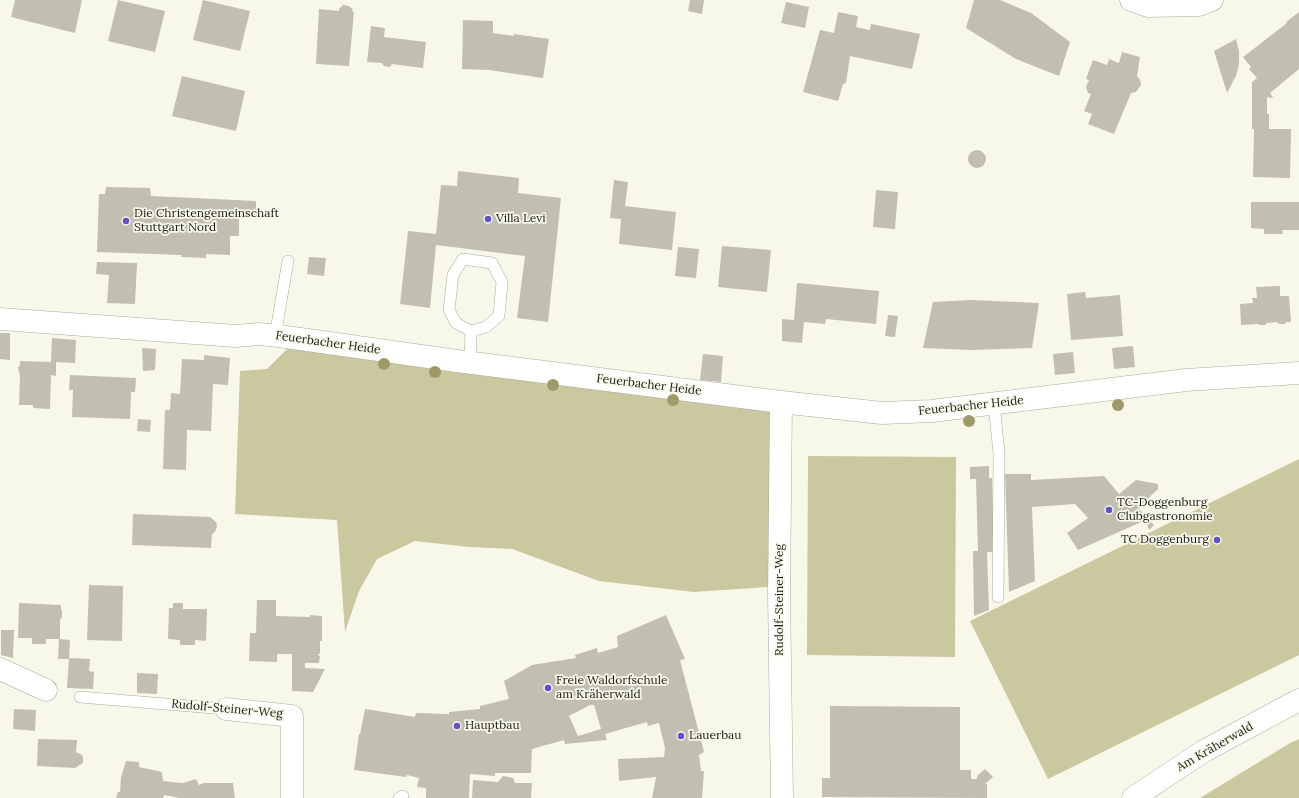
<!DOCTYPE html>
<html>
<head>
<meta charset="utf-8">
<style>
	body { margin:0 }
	canvas { display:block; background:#f8f8ea }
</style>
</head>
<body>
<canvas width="1299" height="798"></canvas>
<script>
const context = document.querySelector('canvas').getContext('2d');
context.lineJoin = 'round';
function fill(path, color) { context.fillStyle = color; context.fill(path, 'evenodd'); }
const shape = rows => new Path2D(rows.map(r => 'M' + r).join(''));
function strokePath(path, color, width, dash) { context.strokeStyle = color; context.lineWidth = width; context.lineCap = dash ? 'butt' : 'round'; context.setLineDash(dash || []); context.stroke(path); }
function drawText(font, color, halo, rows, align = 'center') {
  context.font = font + ' Lora,serif'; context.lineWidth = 3.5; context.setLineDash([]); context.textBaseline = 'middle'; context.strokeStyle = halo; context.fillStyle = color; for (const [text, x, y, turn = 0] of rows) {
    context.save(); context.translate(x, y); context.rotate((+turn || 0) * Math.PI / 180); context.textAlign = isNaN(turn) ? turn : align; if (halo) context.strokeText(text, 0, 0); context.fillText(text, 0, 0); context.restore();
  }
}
fill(shape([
	[288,348,778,406,768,587,694,592,599,581,512,549,469,547,415,541,377,559,359,591,345,632,337,520,235,514,240,371,267,369],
	[808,456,956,457,955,657,807,655],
	[1299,459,1299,655,1048,779,970,621],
	[1299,739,1299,798,1200,798,1290,743]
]), '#cac89f');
fill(shape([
	[15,0,82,0,75,33,11,17],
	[118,0,165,11,155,52,108,41],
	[203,0,250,11,240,51,193,40],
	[690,0,704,0,702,14,688,11],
	[974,0,1000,0,1031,13,1070,42,1059,76,1016,59,966,28],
	[786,2,809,7,805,28,781,23],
	[343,5,349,6,353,10,352,12,354,12,349,66,316,64,319,9,339,11,339,9],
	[838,12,858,16,856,27,870,30,871,24,920,34,912,69,850,56,846,83,843,84,838,101,803,92,820,30,834,33],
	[1299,12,1299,69,1270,93,1273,97,1271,98,1267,97,1267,114,1269,114,1269,129,1291,129,1290,178,1253,177,1254,129,1252,129,1252,82,1257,78,1249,69,1251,67,1243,57,1287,23,1286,22],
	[463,20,493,21,493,33,514,36,514,34,549,39,543,78,489,70,462,69],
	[371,26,385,28,384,37,426,42,423,68,392,64,390,67,384,66,382,63,367,62],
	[1236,39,1239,51,1239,64,1236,76,1227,93,1214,51],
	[1122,52,1140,57,1137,76,1140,80,1141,85,1136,92,1131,93,1114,134,1088,124,1092,114,1084,111,1091,94,1088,93,1086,87,1089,80,1086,79,1093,60,1107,65,1109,59,1119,63],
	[182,76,245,91,236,131,172,116],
	'968 159a9 9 0 1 1 18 0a9 9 0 1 1-18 0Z',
	[458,171,519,178,518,193,561,198,548,322,517,318,525,256,436,245,430,308,400,304,408,231,436,234,441,185,457,186],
	[614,180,628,182,625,206,676,212,672,250,619,244,621,219,610,218],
	[106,187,150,188,151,196,256,201,256,217,239,216,239,236,230,236,230,255,206,254,206,258,181,257,182,255,97,252,99,194,105,194],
	[876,190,898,192,895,229,873,227],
	[1251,202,1299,202,1299,230,1282,230,1283,234,1264,234,1264,229,1251,228],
	[722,246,771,250,767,292,718,287],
	[678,247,699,249,696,278,675,276],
	[309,257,326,258,324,276,307,274],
	[97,262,137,263,135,304,107,303,109,275,96,274],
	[797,283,879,291,876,324,826,319,825,324,804,322,802,343,782,341,782,319,794,320],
	[1280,286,1280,296,1289,296,1291,322,1286,322,1285,324,1279,324,1277,322,1267,323,1265,325,1260,325,1258,324,1241,325,1240,304,1253,303,1252,298,1257,298,1256,287],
	[1085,292,1086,298,1120,295,1123,336,1071,340,1067,294],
	[971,300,1039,303,1032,348,971,350,923,348,933,302],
	[888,315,898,316,895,337,885,336],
	[0,333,10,333,10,360,0,359],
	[52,338,76,340,75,363,56,362,56,376,51,375,50,409,33,408,33,405,19,405,20,375,18,368,20,365,20,361,51,362],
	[1133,346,1135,367,1114,369,1112,348],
	[142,348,156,349,155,370,143,371],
	[1073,352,1075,373,1055,375,1053,354],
	[703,354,723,356,721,382,700,380],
	[204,355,230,358,228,385,213,384,211,431,187,430,186,470,163,469,165,410,170,410,171,393,180,394,182,359,204,360],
	[70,375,136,378,135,392,131,392,130,419,72,417,73,390,69,390],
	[138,419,151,420,150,432,137,431],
	[989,466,989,478,992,478,994,552,987,552,989,610,974,616,973,551,978,551,976,479,970,479,970,467],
	[1005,474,1031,474,1031,480,1104,476,1119,494,1136,480,1158,484,1158,489,1138,508,1154,525,1149,530,1146,520,1078,550,1067,533,1088,518,1075,504,1032,507,1035,581,1009,592],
	[133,514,210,517,216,522,217,526,215,532,212,534,211,548,132,545],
	[89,585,123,586,122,641,87,640],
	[257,600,276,600,276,616,310,617,310,615,322,616,322,641,320,641,320,654,318,654,318,655,320,656,319,663,305,663,305,668,325,669,313,692,292,691,292,654,277,654,277,662,249,661,250,633,256,633],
	[19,603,61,605,61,609,62,611,62,618,60,619,60,639,46,639,46,644,32,644,32,638,18,638],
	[173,603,183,603,183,609,207,609,206,641,195,640,195,645,180,645,180,640,168,639,169,608,173,608],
	[666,615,685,659,680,660,704,752,699,755,701,771,704,771,702,798,652,798,656,777,619,781,618,759,664,757,665,748,659,723,648,726,647,722,605,734,607,740,565,744,564,740,532,749,531,773,495,773,495,776,470,774,469,798,426,798,426,788,417,787,419,778,407,775,406,777,354,770,359,734,360,734,365,709,415,717,416,713,449,714,449,712,480,709,480,706,509,699,504,681,532,665,576,658,575,655,597,648,598,653,618,647,617,636],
	[590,705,594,705,601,729,578,736,569,716],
	[1,630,14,630,13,658,1,655],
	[59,639,70,640,69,659,58,659],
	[69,658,90,659,89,671,94,672,93,689,67,688],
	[137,673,158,674,157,694,137,693],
	[830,706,960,707,960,770,971,770,971,779,977,779,977,776,985,769,993,777,985,784,987,784,987,798,822,797,822,778,830,778],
	[14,709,36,710,35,731,13,729],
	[38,739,77,740,76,752,82,755,83,757,83,763,75,768,37,766],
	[126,761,139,762,139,767,162,772,163,781,183,783,196,779,199,785,204,783,233,783,235,798,180,798,164,795,163,798,116,798,118,792,120,792,121,777],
	[503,776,513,778,515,783,532,783,531,798,472,798,473,780,498,782]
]), '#c0bfb2');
const service = shape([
	[275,336,288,261],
	[470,362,471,331,486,327,499,316,502,282,492,263,463,259,453,275,449,310,456,323,471,331],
	[994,404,999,453,998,597],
	[80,697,226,709],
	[399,798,403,796]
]);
const minor = shape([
	[0,319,236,336,259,334,279,336,457,361,781,402,882,413,932,411,1186,380,1299,373],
	[781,402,779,595,782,798],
	[0,669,46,690],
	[226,709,292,716,292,798]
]);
const tertiary = shape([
	[1131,0,1148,6,1199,5,1212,0]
]);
const secondary = shape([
	[1133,798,1204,751,1299,700]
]);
strokePath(service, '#aaaa9d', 12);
strokePath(minor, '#aaaa9d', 23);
strokePath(tertiary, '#aaaa9d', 23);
strokePath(secondary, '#aaaa9d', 23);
strokePath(service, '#fff', 11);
strokePath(minor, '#fff', 22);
strokePath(tertiary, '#fff', 22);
strokePath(secondary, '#fff', 22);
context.fillStyle = '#9e9b69';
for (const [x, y] of [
	[384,364],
	[435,372],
	[553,385],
	[673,400],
	[1118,405],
	[969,421]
]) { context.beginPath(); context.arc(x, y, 6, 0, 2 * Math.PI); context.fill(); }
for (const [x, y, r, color] of [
	[488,219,4,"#6250c8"],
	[126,221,4,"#6250c8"],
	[1109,510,4,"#6250c8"],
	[1217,540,4,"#6250c8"],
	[548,688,4,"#6250c8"],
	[457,726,4,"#6250c8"],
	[681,736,4,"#6250c8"]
]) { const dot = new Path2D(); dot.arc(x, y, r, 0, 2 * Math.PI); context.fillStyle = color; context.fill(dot); strokePath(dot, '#f8f8ea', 1.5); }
drawText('12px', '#1b1b16', '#f8f8ea', [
	["Die Christengemeinschaft",134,214],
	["Stuttgart Nord",134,228],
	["Villa Levi",496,219],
	["TC-Doggenburg",1117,503],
	["Clubgastronomie",1117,517],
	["TC Doggenburg",1209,540,"right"],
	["Freie Waldorfschule",556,681],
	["am Kräherwald",556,695],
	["Hauptbau",465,726],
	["Lauerbau",689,736]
], 'left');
drawText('12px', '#1b1b16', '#f8f8ea', [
	["Feuerbacher Heide",328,343,8],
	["Feuerbacher Heide",649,385,7],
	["Feuerbacher Heide",971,406,-6],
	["Rudolf-Steiner-Weg",780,600,-90],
	["Rudolf-Steiner-Weg",227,709,5],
	["Am Kräherwald",1215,747,-30]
]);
</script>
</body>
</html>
